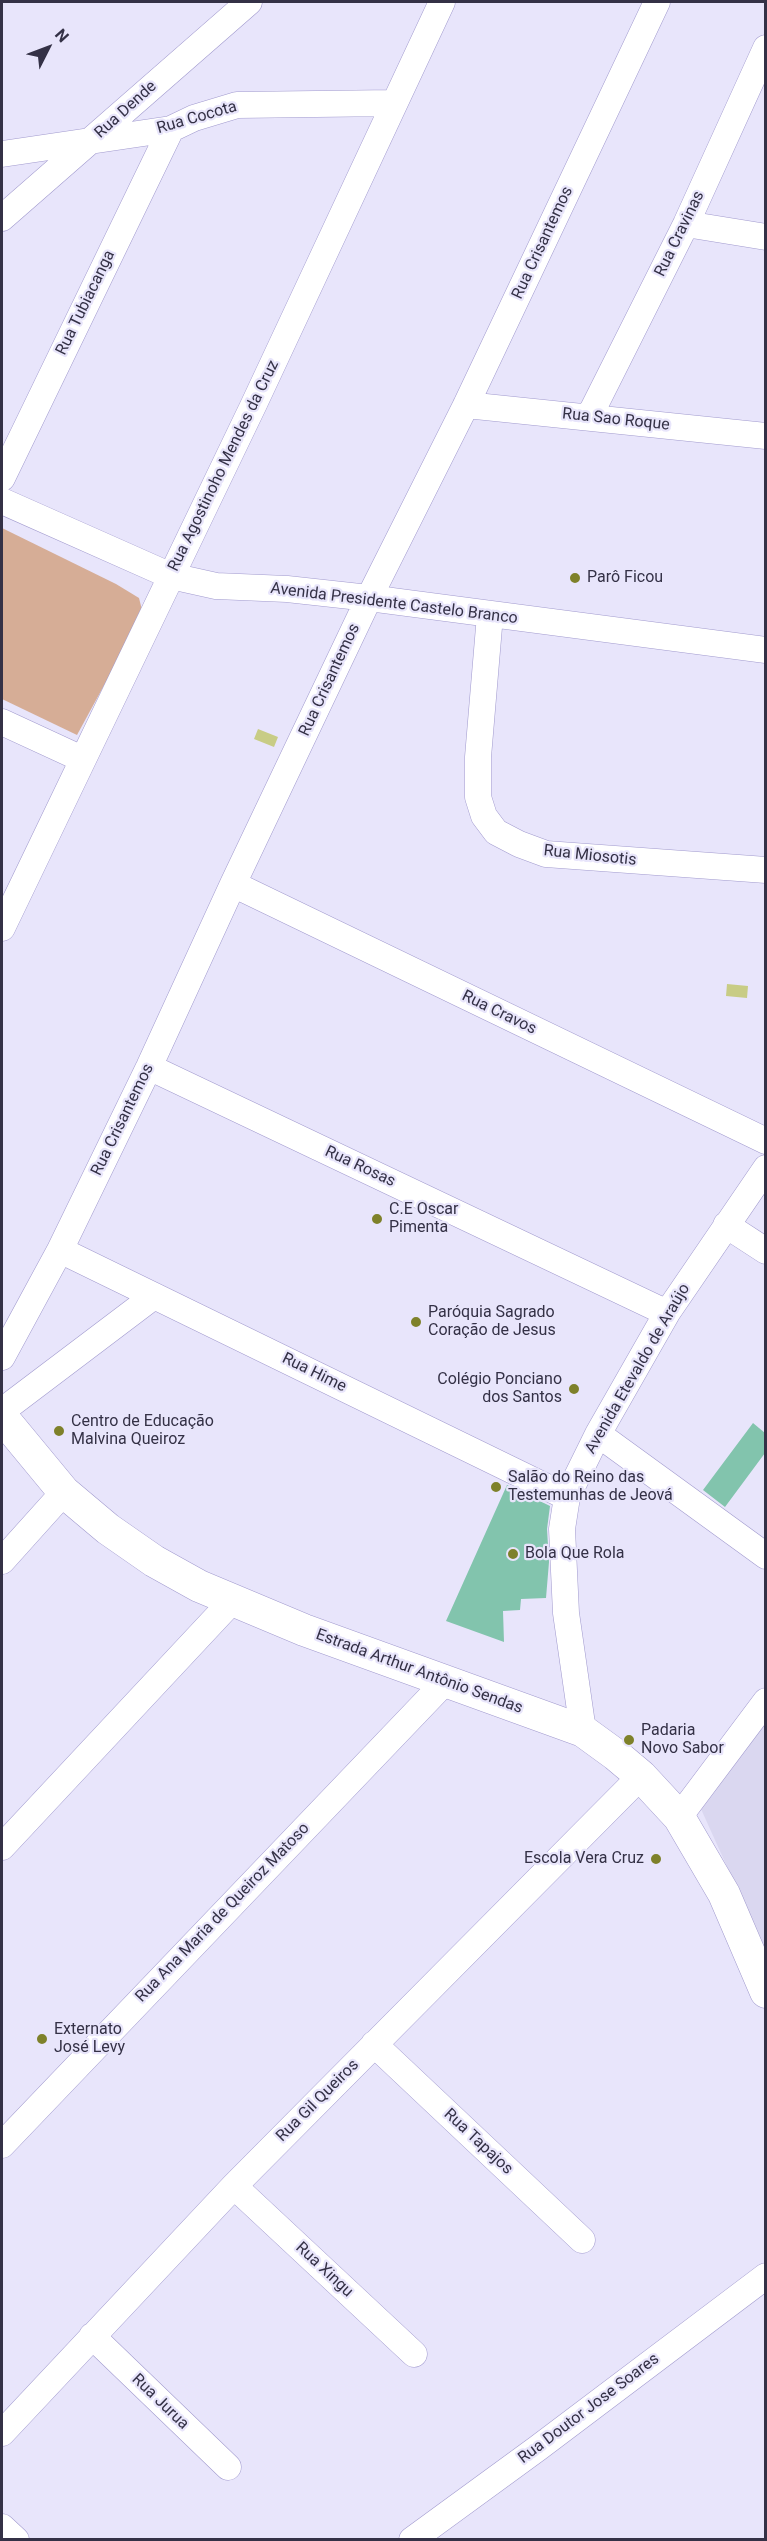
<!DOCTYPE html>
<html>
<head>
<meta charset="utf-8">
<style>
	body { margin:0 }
	#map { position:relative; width:767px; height:2541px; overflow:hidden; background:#e8e5fb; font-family:Roboto,sans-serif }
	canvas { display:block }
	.frame { position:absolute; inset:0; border:3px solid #343146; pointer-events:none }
	.north { position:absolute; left:18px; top:18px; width:60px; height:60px; -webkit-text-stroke:4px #e8e5fb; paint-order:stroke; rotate:48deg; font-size:16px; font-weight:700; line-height:24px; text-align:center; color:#343146 }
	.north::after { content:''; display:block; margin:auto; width:21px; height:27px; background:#343146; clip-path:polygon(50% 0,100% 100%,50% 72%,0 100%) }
</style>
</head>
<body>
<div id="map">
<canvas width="767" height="2541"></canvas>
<div class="frame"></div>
<div class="north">N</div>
</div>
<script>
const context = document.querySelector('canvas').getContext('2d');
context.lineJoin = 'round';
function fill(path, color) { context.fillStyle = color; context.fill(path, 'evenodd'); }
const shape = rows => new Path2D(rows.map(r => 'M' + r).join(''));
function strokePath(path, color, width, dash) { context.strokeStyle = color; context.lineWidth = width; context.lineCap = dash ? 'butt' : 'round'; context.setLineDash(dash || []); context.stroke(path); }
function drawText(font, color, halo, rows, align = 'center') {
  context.font = font + ' Roboto,sans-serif'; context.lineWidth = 4.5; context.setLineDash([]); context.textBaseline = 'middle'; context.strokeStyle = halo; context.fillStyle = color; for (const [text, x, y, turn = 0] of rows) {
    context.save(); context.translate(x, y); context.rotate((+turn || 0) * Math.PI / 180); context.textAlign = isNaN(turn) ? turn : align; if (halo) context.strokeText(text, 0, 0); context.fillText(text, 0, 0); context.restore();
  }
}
fill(shape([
	[765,1722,765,1951,701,1809]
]), '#dad7f0');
fill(shape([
	[2,528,116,584,139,598,142,610,138,623,77,735,2,699]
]), '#d6ad96');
fill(shape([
	[258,729,278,737,274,747,254,739],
	[727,984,748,986,747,998,726,996]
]), '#c8cc85');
fill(shape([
	[753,1423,765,1433,765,1453,725,1507,703,1490],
	[507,1485,550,1506,547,1529,549,1562,546,1598,521,1599,520,1610,503,1611,504,1642,446,1621]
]), '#82c4ad');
const minor = shape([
	[2,154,171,129,194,118,237,105,394,103],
	[2,218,249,2],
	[686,224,766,237],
	[466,405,766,436],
	[589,417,686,224,766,48],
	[2,478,171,129],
	[2,501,171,576,216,586,287,589,369,598,766,650],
	[490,615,478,757,478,797,484,816,496,832,519,844,546,854,766,870],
	[2,722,82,759],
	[233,884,766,1141],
	[2,928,254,404,442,2],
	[149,1067,667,1313],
	[726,1225,766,1251],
	[60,1250,567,1497],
	[2,1357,60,1250,149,1067,233,884,369,598,466,405,657,2],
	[2,1411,154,1296],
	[598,1434,766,1556],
	[2,1561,64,1492],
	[583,1731,566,1613,562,1529,567,1497,598,1434,667,1313,766,1168],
	[679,1817,766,1701],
	[2,1847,232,1601],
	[374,2044,582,2240],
	[2,2145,445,1682],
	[234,2186,414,2354],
	[92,2336,228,2467],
	[2,2433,234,2186,641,1776],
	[2,2527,16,2540],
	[412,2540,538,2448,766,2276]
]);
const major = shape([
	[2,1417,64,1492,108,1529,154,1561,199,1586,304,1630,583,1731,616,1755,641,1776,679,1817,724,1894,766,1992]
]);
strokePath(minor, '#a19ace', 27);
strokePath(major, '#a19ace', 33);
strokePath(minor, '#fff', 26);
strokePath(major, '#fff', 32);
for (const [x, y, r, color] of [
	[575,578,6,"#7e812a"],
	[377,1219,6,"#7e812a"],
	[416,1322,6,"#7e812a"],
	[574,1389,6,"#7e812a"],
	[59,1431,6,"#7e812a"],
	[496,1487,6,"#7e812a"],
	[513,1554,6,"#7e812a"],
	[629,1740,6,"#7e812a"],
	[656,1859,6,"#7e812a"],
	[42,2039,6,"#7e812a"]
]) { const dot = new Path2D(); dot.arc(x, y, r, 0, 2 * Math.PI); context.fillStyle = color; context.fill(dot); strokePath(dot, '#e8e5fb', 2); }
drawText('16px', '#343146', '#e8e5fb', [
	["Rua Dende",126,110,-42],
	["Rua Cocota",197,118,-16],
	["Rua Cravinas",680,234,-64],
	["Rua Crisantemos",543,243,-65],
	["Rua Tubiacanga",86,303,-64],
	["Rua Sao Roque",616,420,6],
	["Rua Agostinoho Mendes da Cruz",224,466,-64],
	["Avenida Presidente Castelo Branco",394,604,7],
	["Rua Crisantemos",330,680,-65],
	["Rua Miosotis",590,856,6],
	["Rua Cravos",499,1013,26],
	["Rua Crisantemos",123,1120,-64],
	["Rua Rosas",360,1167,25],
	["Avenida Etevaldo de Araújo",638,1369,-60],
	["Rua Hime",314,1373,26],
	["Estrada Arthur Antônio Sendas",419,1672,20],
	["Rua Ana Maria de Queiroz Matoso",223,1913,-46],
	["Rua Gil Queiros",318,2101,-45],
	["Rua Tapajos",478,2142,43],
	["Rua Xingu",324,2270,43],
	["Rua Jurua",160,2402,44],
	["Rua Doutor Jose Soares",589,2409,-37]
]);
drawText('16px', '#343146', '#e8e5fb', [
	["Parô Ficou",587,578],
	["C.E Oscar",389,1210],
	["Pimenta",389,1228],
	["Paróquia Sagrado",428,1313],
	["Coração de Jesus",428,1331],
	["Colégio Ponciano",562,1380,"right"],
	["dos Santos",562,1398,"right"],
	["Centro de Educação",71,1422],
	["Malvina Queiroz",71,1440],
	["Salão do Reino das",508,1478],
	["Testemunhas de Jeová",508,1496],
	["Bola Que Rola",525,1554],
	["Padaria",641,1731],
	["Novo Sabor",641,1749],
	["Escola Vera Cruz",644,1859,"right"],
	["Externato",54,2030],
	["José Levy",54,2048]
], 'left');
</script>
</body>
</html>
